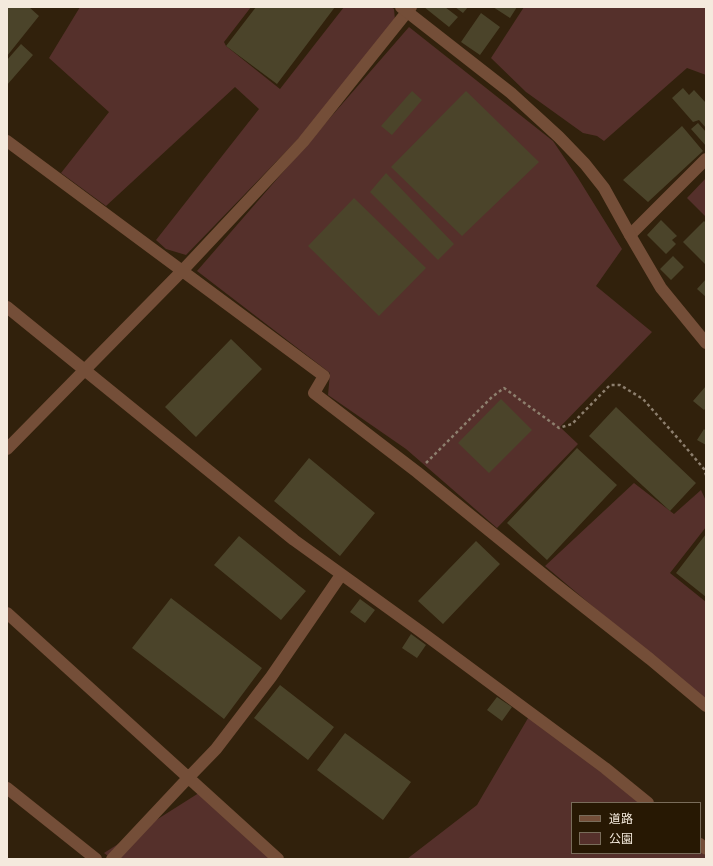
<!DOCTYPE html>
<html>
<head>
<meta charset="utf-8">
<style>
	body { margin:0 }
	#map { position:relative; width:713px; height:866px; overflow:hidden; background:#31210c; font-family:"Space Grotesk","Noto Sans JP",sans-serif }
	canvas { display:block }
	.frame { position:absolute; inset:0; border:8px solid #f4eadd; pointer-events:none }
	.legend { position:absolute; left:571px; top:802px; width:130px; height:52px; box-sizing:border-box; background:#271803; border:1px solid #796c5a; margin:0; padding:5px 7px; list-style:none; font-size:12px; color:#f4eadd }
	.legend li { display:flex; align-items:center; gap:8px; height:20px }
	.legend b { width:20px; border:1px solid #796c5a }
</style>
</head>
<body>
<div id="map">
<canvas width="713" height="866"></canvas>
<div class="frame"></div>
<ul class="legend">
<li><b style="height:5px;background:#744e38"></b>道路</li>
<li><b style="height:11px;background:#55302b"></b>公園</li>
</ul>
</div>
<script>
const context = document.querySelector('canvas').getContext('2d');
context.lineJoin = 'round';
function fill(path, color) { context.fillStyle = color; context.fill(path, 'evenodd'); }
const shape = rows => new Path2D(rows.map(r => 'M' + r).join(''));
function strokePath(path, color, width, dash) { context.strokeStyle = color; context.lineWidth = width; context.lineCap = dash ? 'butt' : 'round'; context.setLineDash(dash || []); context.stroke(path); }
fill(shape([
	[80,7,251,7,224,42,226,46,280,89,344,7,391,7,394,9,395,20,302,135,186,255,166,249,156,240,259,109,235,87,106,206,61,173,109,112,49,58],
	[524,7,706,7,706,75,687,68,604,141,597,136,583,133,526,92,491,58],
	[409,27,553,141,578,178,622,249,596,286,652,332,560,427,578,444,497,528,406,449,328,395,330,373,197,271],
	[706,178,706,217,687,198],
	[634,483,674,514,701,490,706,501,706,527,670,573,706,602,706,702,545,566],
	[531,713,641,803,572,803,572,853,700,853,700,851,706,856,706,859,407,859,477,805],
	[202,791,283,859,112,859,104,853]
]), '#55302b');
fill(shape([
	[7,7,29,7,39,16,7,56],
	[256,7,335,7,277,84,226,46],
	[424,7,445,7,458,17,449,27],
	[455,7,468,7,463,13],
	[493,7,517,7,510,18],
	[481,13,500,27,480,55,461,42],
	[21,44,33,55,7,85,7,60],
	[683,88,689,95,694,90,706,103,706,128,699,120,693,122,672,98],
	[412,91,422,100,392,135,381,126],
	[466,91,539,162,462,236,391,167],
	[698,123,706,132,706,146,691,129],
	[682,126,703,151,648,202,623,180],
	[386,173,454,244,438,260,370,192],
	[354,198,426,268,379,316,308,246],
	[661,220,677,236,672,240,676,244,666,254,647,235],
	[704,221,706,223,706,265,683,242],
	[673,256,684,267,671,280,660,269],
	[706,279,706,297,697,289],
	[231,339,262,369,196,437,165,407],
	[706,386,706,408,704,410,693,401],
	[501,399,532,430,489,473,458,443],
	[616,407,696,483,670,511,589,436],
	[704,429,706,431,706,445,697,440],
	[577,448,617,485,547,560,507,523],
	[309,458,375,513,340,556,274,501],
	[706,534,706,597,676,573],
	[239,536,306,591,281,620,214,565],
	[476,541,500,564,443,624,418,601],
	[171,598,262,668,224,719,132,648],
	[360,599,375,610,365,623,350,612],
	[411,634,426,645,417,658,402,648],
	[280,685,334,727,308,760,254,718],
	[497,697,512,707,502,721,487,710],
	[345,733,411,782,383,820,317,770]
]), '#4b442a');
strokePath(shape([
	[426,463,492,397,504,388,559,428,572,424,610,385,620,385,643,399,682,443,704,469,706,475]
]), '#8d7f6e', 2.5, [3, 3]);
strokePath(shape([
	[7,141,324,376,314,393,417,472,555,584,650,659,706,706],
	[630,235,706,159],
	[7,307,294,540,420,631,605,768,648,803],
	[7,449,182,271,303,142,411,7],
	[7,613,278,859],
	[7,788,96,859],
	[700,844,706,849],
	[112,859,188,778,216,749,271,677,341,575]
]), '#744e38', 12);
strokePath(shape([
	[401,7,511,93,559,137,585,164,604,188,630,235,661,288,706,343]
]), '#744e38', 12);
</script>
</body>
</html>
